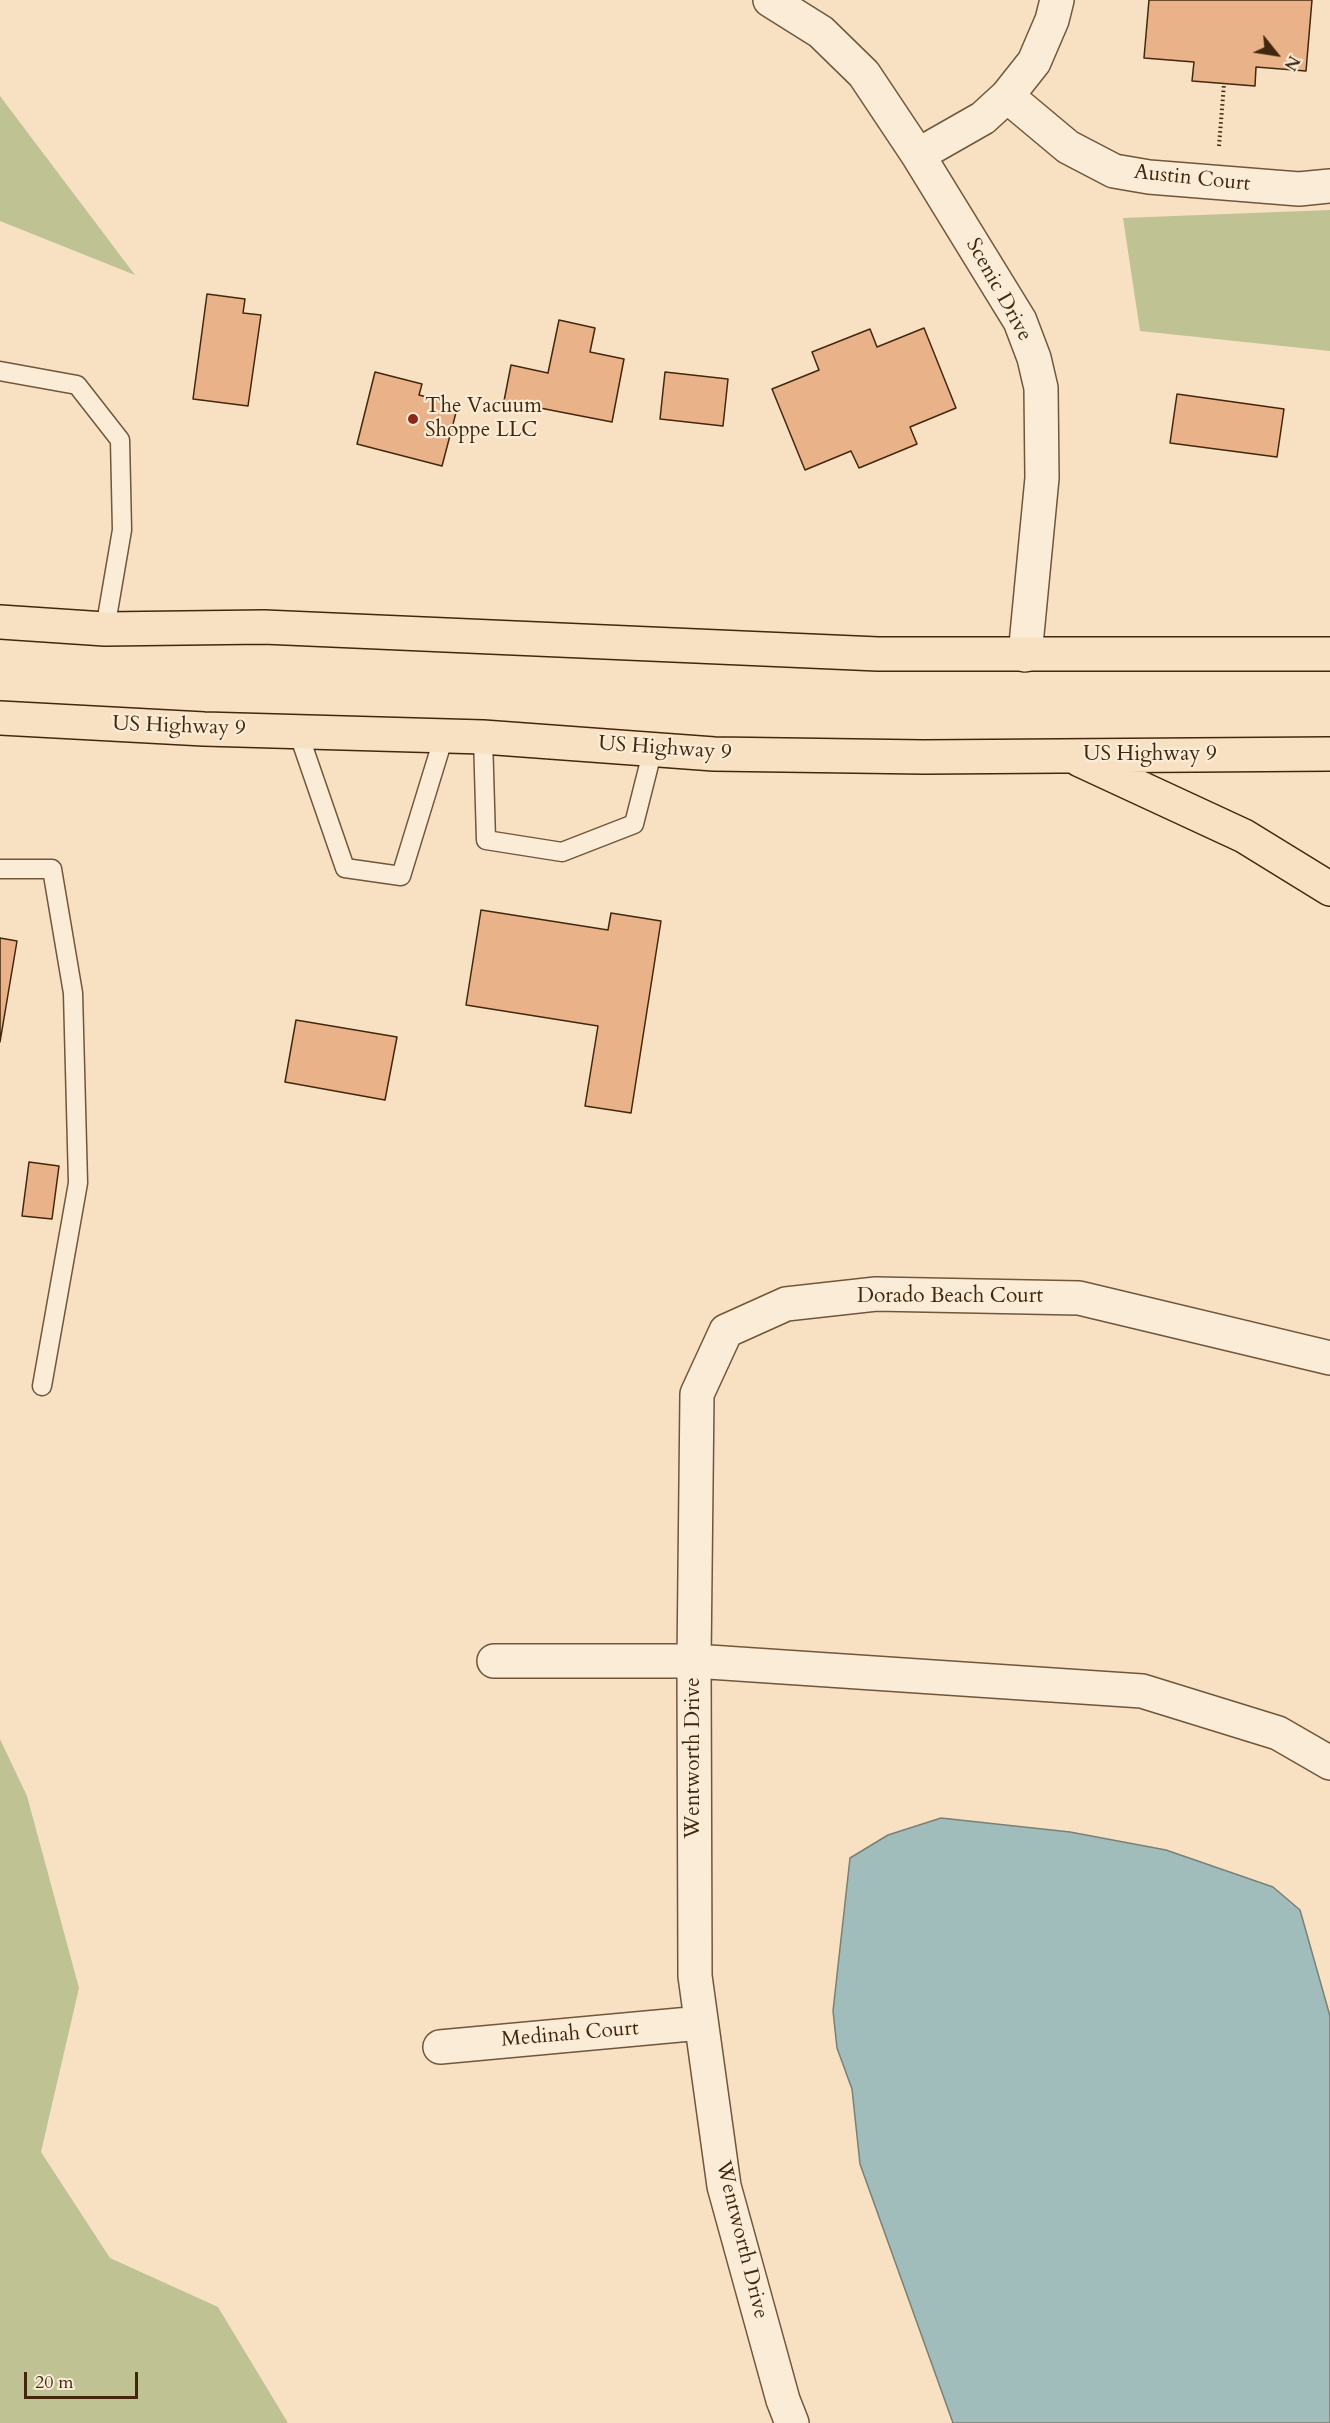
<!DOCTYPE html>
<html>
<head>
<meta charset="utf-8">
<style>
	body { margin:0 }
	#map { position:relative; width:1330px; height:2423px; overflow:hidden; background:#f8e1c2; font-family:Cardo,serif }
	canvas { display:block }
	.north { position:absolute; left:1246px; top:24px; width:60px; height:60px; -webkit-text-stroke:4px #faecd7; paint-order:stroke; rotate:120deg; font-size:16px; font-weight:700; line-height:24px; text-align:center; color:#42270d }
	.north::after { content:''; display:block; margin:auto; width:21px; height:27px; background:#42270d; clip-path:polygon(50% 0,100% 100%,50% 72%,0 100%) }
	.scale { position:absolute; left:24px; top:2372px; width:114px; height:27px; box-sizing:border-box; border:3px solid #42270d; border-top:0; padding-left:8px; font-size:18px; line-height:21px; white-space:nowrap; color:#42270d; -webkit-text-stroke:4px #faecd7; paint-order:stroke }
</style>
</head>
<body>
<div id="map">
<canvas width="1330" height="2423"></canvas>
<div class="north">N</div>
<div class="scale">20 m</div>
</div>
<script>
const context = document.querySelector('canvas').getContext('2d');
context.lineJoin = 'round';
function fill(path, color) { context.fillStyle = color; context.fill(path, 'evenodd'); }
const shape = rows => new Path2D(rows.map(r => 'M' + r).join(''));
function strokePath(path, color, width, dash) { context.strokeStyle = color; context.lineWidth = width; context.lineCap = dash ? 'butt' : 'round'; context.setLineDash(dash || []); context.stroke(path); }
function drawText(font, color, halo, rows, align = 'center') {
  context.font = font + ' Cardo,serif'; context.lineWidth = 4.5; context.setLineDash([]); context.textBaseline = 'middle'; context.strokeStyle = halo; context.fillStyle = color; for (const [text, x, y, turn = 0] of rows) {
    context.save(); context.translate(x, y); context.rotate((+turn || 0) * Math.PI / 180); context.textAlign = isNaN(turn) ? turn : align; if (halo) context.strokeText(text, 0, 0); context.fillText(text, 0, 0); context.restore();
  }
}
fill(shape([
	[0,96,135,275,0,221],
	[1330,210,1330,351,1140,331,1123,218],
	[0,1739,27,1796,79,1988,41,2152,110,2258,218,2307,288,2423,0,2423]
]), '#bfc292');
const water = shape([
	[941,1818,1070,1832,1166,1850,1273,1887,1300,1910,1330,2016,1330,2423,953,2423,860,2164,852,2089,837,2048,833,2011,850,1858,888,1835,941,1818]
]);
fill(water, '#a0bcbb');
strokePath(water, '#7a8075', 1.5);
const building = shape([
	[1149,0,1312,0,1306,71,1256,67,1255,86,1192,81,1194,62,1144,58,1149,0],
	[207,294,245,299,243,313,261,315,248,406,193,399,207,294],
	[559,320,595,328,590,352,624,359,612,422,504,401,511,365,548,373,559,320],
	[924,328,956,408,910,427,917,444,859,468,851,451,805,470,772,389,819,370,812,352,870,329,877,347,924,328],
	[375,372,422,384,419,395,458,405,442,466,357,444,375,372],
	[665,372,728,379,723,426,660,419,665,372],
	[1177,394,1284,409,1277,457,1170,443,1177,394],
	[481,910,608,930,611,913,661,921,631,1113,585,1106,598,1026,466,1005,481,910],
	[0,938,17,941,0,1042,0,938],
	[296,1020,397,1037,385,1100,285,1082,296,1020],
	[29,1162,59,1166,52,1219,22,1216,29,1162]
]);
fill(building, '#eab289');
strokePath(building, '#42270d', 1.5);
const service = shape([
	[0,371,77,385,120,440,122,530,105,629],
	[298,732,345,868,401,876,444,736],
	[483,737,486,840,562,852,634,824,653,749],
	[0,869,52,869,73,993,78,1183,42,1386]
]);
const minor = shape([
	[770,0,821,32,864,74,918,155,1020,321,1034,358,1041,388,1042,478,1025,655],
	[1007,96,1068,147,1114,171,1149,177,1299,189,1330,186],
	[918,155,983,118,1007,96,1034,62,1052,20,1057,0],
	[494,1661,694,1661,1142,1691,1278,1733,1330,1763],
	[440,2047,701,2023],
	[792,2423,783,2400,724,2186,695,1976,694,1661,697,1394,726,1331,786,1304,876,1294,1079,1298,1330,1358]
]);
const trunk = shape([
	[0,622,105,629,264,627,878,654,1330,654],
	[0,718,204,729,483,737,714,754,924,757,1330,754],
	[1080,760,1244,836,1330,889]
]);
strokePath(service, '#70563a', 21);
strokePath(minor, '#70563a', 36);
strokePath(trunk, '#42270d', 36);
strokePath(shape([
	[1219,146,1224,84]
]), '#42270d', 4, [1.5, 3]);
strokePath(service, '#faecd7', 18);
strokePath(minor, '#faecd7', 33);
strokePath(trunk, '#f8e1c2', 33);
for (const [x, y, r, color] of [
	[413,419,6,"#8f2418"]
]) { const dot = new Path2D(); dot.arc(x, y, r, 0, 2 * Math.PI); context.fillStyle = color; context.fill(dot); strokePath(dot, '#faecd7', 2); }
drawText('21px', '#42270d', '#faecd7', [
	["Austin Court",1192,179,6],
	["Scenic Drive",998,290,61],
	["US Highway 9",179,727,2],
	["US Highway 9",665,749,4],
	["US Highway 9",1150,755],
	["Dorado Beach Court",950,1297],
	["Wentworth Drive",694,1758,-90],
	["Medinah Court",570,2035,-5],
	["Wentworth Drive",741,2240,76]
]);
drawText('21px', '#42270d', '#faecd7', [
	["The Vacuum",425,407],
	["Shoppe LLC",425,431]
], 'left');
</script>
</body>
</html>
